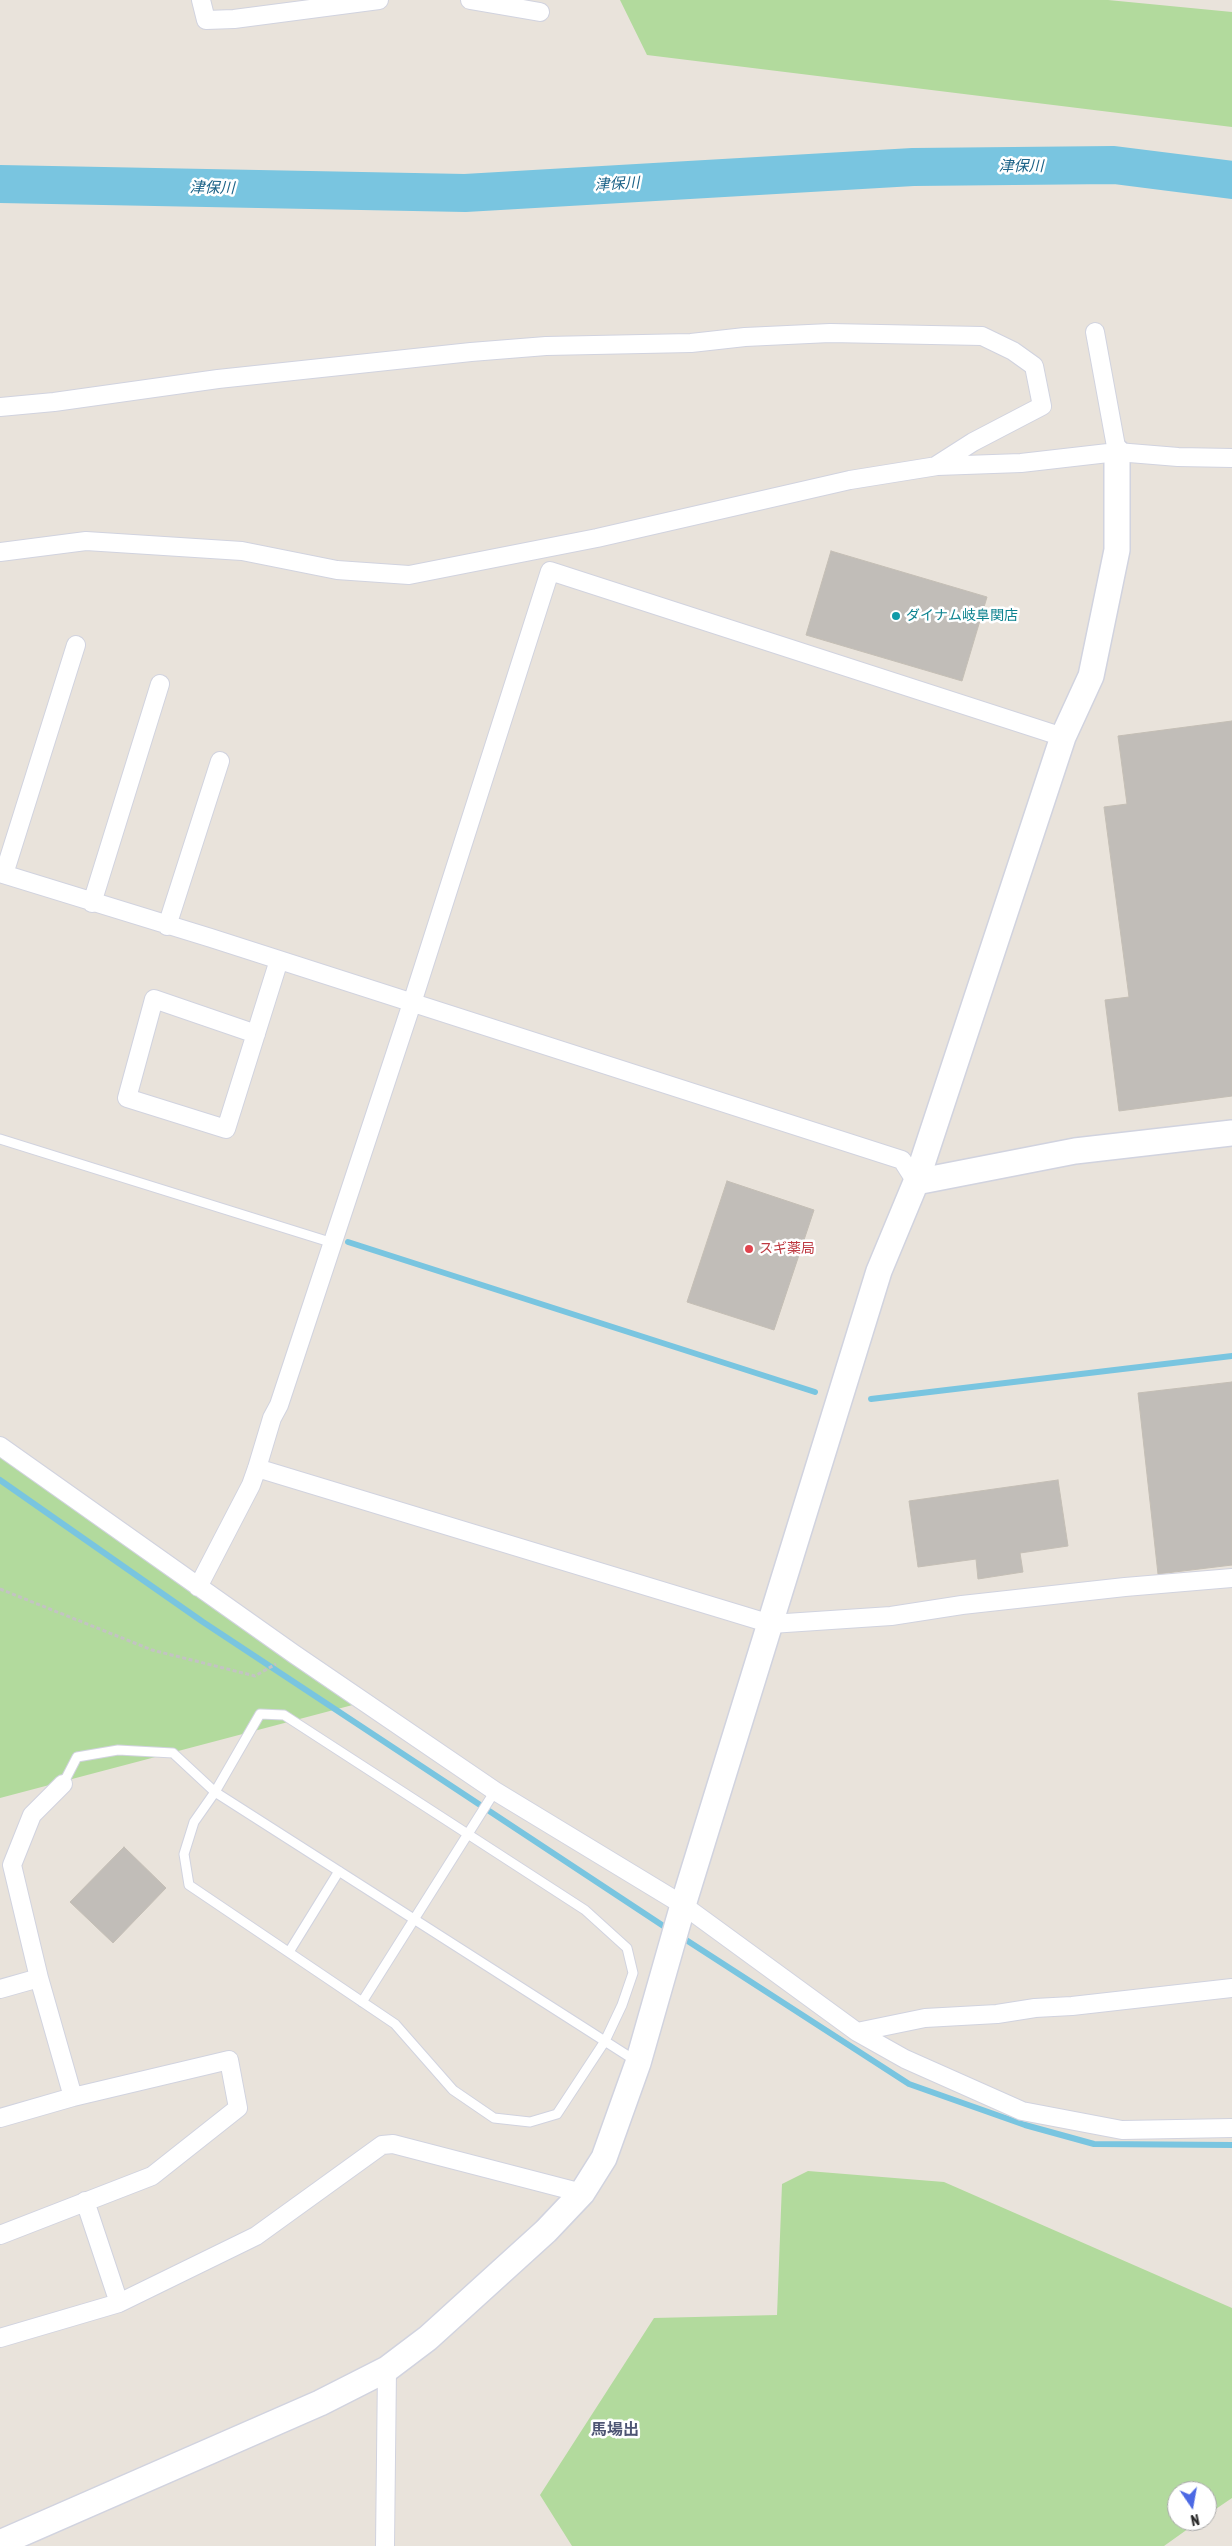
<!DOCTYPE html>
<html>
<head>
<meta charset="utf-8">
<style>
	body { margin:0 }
	#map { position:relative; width:1232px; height:2546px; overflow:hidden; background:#e9e3db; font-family:"Asap Condensed",sans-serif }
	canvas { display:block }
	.north { position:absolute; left:1167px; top:2481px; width:50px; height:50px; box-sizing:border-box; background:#fff; border:1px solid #a9a9a9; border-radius:50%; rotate:168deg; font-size:14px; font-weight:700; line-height:20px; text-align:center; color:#282828 }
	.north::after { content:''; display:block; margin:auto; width:18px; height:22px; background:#4c69e4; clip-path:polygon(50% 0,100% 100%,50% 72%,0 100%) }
</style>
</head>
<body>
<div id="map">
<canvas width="1232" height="2546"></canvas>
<div class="north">N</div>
</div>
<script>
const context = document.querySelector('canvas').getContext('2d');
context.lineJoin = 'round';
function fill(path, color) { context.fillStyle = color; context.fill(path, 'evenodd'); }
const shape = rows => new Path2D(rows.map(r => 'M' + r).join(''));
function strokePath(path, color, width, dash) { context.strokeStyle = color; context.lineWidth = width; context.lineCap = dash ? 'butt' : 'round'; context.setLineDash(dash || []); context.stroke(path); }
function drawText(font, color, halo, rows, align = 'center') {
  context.font = font + ' "Asap Condensed","Noto Sans JP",sans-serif'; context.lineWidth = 5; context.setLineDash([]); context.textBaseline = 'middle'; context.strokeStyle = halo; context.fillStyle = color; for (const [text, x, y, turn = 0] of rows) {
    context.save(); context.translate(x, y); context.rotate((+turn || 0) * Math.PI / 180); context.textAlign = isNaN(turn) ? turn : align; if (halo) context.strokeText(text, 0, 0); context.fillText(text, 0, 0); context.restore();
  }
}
fill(shape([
	[620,0,1108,0,1232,12,1232,127,647,55],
	[0,1446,364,1702,0,1798],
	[808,2171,944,2182,1232,2308,1232,2498,1207,2515,1207,2491,1177,2491,1177,2521,1199,2521,1164,2546,572,2546,540,2495,654,2318,777,2315,782,2184]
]), '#b2da9d');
strokePath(shape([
	[348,1242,815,1392],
	[871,1399,1232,1356],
	[0,1480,203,1622,671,1931],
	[680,1936,909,2084,1025,2125,1094,2144,1232,2145]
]), '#79c5e0', 6);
strokePath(shape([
	[0,184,465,193,913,167,1114,165,1232,180]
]), '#79c5e0', 38);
const building = shape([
	[831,551,987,597,962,681,806,635,831,551],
	[1232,721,1232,1096,1119,1111,1105,1000,1129,997,1104,807,1127,804,1118,736,1232,721],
	[727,1181,814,1210,774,1330,687,1302,727,1181],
	[1232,1382,1232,1565,1158,1574,1138,1393,1232,1382],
	[1058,1480,1068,1546,1020,1553,1023,1572,978,1579,976,1559,918,1567,909,1501,1058,1480],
	[124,1847,166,1888,113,1943,70,1902,124,1847]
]);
fill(building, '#c1bdb8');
strokePath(building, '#c4beb5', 1);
const lane = shape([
	[0,1139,333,1243],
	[260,1714,284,1715,585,1910,627,1948,633,1973,622,2005,605,2041,557,2114,530,2122,494,2118,453,2090,395,2024,189,1885,184,1854,194,1822,215,1792,260,1714],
	[63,1784,77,1757,118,1750,173,1753,215,1792,636,2061],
	[289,1952,339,1871],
	[362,2002,495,1791]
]);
const street = shape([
	[201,0,206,20,234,19,379,0],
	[470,0,540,12],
	[1095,332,1117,452],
	[0,407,54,402,218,379,471,352,546,346,691,343,745,337,830,333,982,336,1013,351,1034,366,1042,406,973,442,937,465],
	[0,552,86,541,242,551,337,570,409,575,597,538,850,480,937,466,1021,463,1117,452,1178,457,1232,458],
	[0,873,211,938,902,1160,916,1182],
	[4,874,76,645],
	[92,903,160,684],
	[167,926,220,761],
	[256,1034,154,999,127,1098,226,1129,279,960],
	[0,1446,294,1654,495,1791,683,1905,857,2032,905,2059,1022,2111,1122,2130,1232,2128],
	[257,1468,771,1624,891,1616,962,1605,1125,1587,1232,1578],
	[198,1587,251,1485,257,1468,272,1418,279,1405,412,1003,550,571,1063,737],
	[63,1784,32,1815,12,1865,39,1978,73,2097],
	[0,1989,39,1978],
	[857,2032,925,2018,997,2014,1035,2008,1072,2006,1232,1988],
	[0,2118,73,2097,229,2060,238,2108,152,2176,0,2235],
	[85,2201,119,2303],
	[0,2338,119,2303,256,2236,382,2145,393,2144,582,2193],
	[385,2546,387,2369]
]);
const secondary = shape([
	[916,1182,1075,1151,1232,1133],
	[0,2543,320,2403,387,2369,428,2338,546,2231,582,2193,604,2158,638,2063,683,1905,879,1271,916,1182,1063,737,1091,676,1117,550,1117,452]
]);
strokePath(lane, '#d1d3df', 11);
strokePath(street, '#d1d3df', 20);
strokePath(secondary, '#d1d3df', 28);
strokePath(shape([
	[0,1589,152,1650,255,1676,276,1664]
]), '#c3c3c3', 3, [4, 2.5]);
strokePath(lane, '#fff', 9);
strokePath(street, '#fff', 18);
strokePath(secondary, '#fff', 25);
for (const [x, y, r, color] of [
	[896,616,5,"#0f9aa8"],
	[749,1249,5,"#e0444e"]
]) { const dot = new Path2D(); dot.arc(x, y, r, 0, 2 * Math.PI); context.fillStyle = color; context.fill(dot); strokePath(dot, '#fff', 2); }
drawText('14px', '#0d838f', '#fff', [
	["ダイナム岐阜関店",906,616]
], 'left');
drawText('14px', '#be3a42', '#fff', [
	["スギ薬局",759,1249]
], 'left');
drawText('italic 15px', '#1c6388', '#fff', [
	["津保川",1021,166],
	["津保川",617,184,-3],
	["津保川",212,188,1]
]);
drawText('bold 16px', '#4e5573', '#fff', [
	["馬場出",615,2430]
]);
</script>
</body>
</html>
